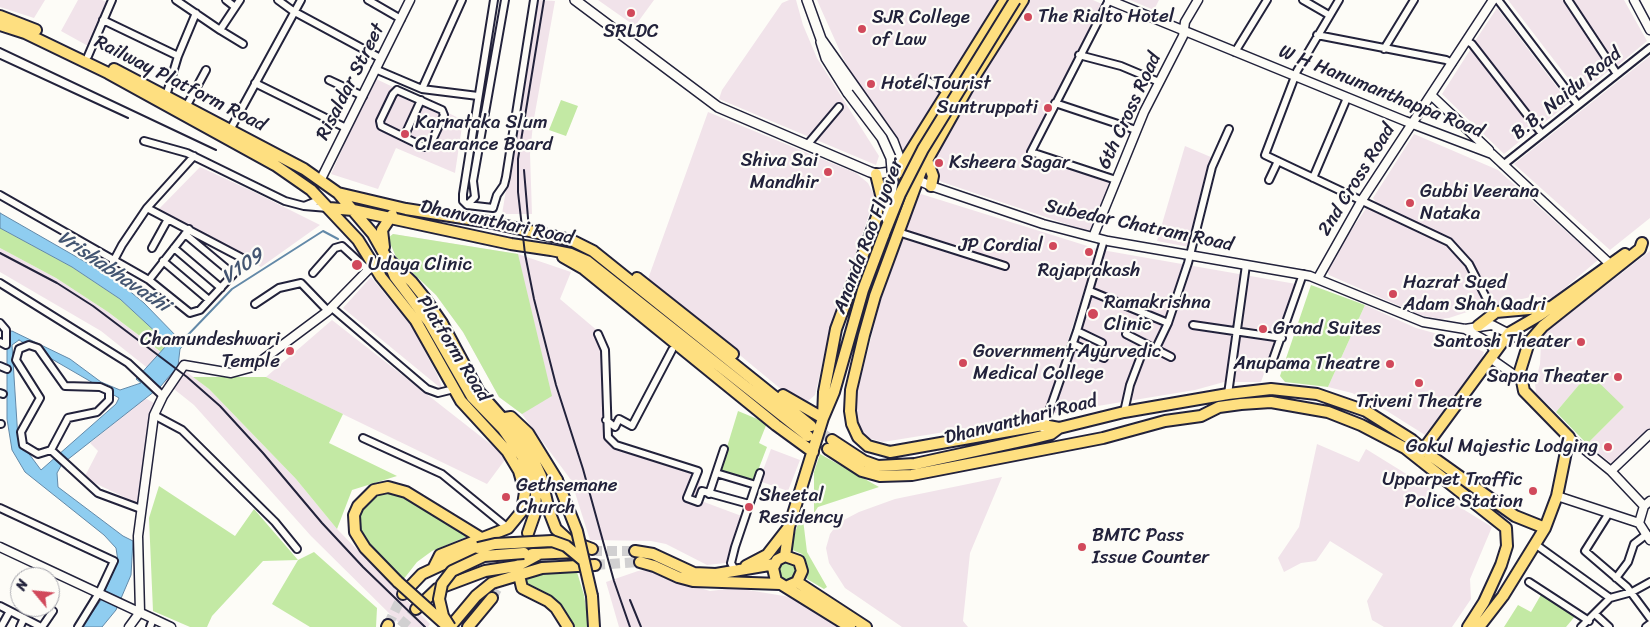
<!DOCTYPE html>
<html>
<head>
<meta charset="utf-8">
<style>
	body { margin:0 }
	#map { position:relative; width:1650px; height:627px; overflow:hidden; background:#fdfcf7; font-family:Sriracha,sans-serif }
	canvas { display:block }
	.north { position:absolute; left:10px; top:567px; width:50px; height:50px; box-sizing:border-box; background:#fdfcf7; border:1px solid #a5a5ac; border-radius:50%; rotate:298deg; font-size:14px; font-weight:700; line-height:20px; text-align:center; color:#22223b }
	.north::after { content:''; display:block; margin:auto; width:18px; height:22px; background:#d1495b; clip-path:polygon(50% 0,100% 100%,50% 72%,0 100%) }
</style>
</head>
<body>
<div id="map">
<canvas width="1650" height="627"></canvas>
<div class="north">N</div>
</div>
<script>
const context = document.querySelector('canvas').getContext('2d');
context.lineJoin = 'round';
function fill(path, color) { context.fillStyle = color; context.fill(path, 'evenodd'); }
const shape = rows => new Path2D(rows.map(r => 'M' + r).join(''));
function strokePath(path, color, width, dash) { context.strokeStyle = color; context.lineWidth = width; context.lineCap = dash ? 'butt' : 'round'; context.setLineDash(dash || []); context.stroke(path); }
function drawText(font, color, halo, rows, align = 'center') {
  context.font = font + ' Sriracha,sans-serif'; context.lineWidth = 4.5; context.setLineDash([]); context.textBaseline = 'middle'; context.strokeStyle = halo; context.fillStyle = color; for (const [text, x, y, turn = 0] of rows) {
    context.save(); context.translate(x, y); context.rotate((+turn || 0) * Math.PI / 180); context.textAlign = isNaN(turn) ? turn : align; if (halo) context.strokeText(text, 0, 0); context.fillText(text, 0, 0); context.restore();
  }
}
fill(shape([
	[0,0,45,0,34,18,0,7],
	[78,0,102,0,107,2,88,46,61,31],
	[538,0,555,1,533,124,530,154,532,214,502,214],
	[598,0,654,0,635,26],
	[789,0,796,0,803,25,817,58,879,156,876,165,719,99,722,90,782,3],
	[817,0,1000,0,910,147,904,151,860,88,843,58],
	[1026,0,1093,0,1104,5,1027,154,1113,183,1093,233,942,182,935,177,931,158],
	[1130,0,1159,0,1154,10],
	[1508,0,1565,0,1611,69,1580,94],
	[1571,0,1624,0,1647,41,1616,67],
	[1497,8,1569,103,1540,126,1473,44],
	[1472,47,1535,129,1504,154,1442,94],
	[1650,56,1650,218,1610,250,1514,164],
	[374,78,463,120,455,173,396,148,378,189,331,174],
	[708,112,856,173,868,183,875,197,832,323,815,395,807,402,799,402,788,395,648,279],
	[1414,134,1498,170,1598,260,1553,298,1531,297,1495,305,1473,261,1452,239,1376,202,1373,198],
	[1185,146,1213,158,1189,247,1157,241],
	[200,167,256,193,320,225,261,267,156,212],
	[921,194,1097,249,1044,416,883,442,864,437,855,421,856,397,881,299,914,201],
	[1367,207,1449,246,1466,266,1485,306,1449,318,1440,319,1420,315,1329,275,1327,270,1339,248],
	[393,234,518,254,571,272,560,299,599,332,611,447,702,474,696,499,747,518,735,562,707,565,666,544,651,541,590,540,571,480,522,414,499,397,463,332,436,295,396,257,388,238],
	[0,248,56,278,108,312,209,389,296,479,337,529,430,624,428,627,403,627,311,536,194,405,101,331,0,272],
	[1102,250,1296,284,1261,382,1224,382,1195,390,1049,414],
	[1650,251,1650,430,1617,463,1611,463,1587,444,1624,407,1586,377,1556,412,1536,393,1535,384,1540,364,1541,343,1545,333],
	[371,277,412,327,437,374,443,390,343,308],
	[1365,305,1416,328,1456,339,1484,352,1482,358,1425,435,1387,411,1352,393,1328,387],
	[332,320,507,457,487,484,266,377],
	[145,398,156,404,149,419,139,504,84,478,98,451,90,443],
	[1317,444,1359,462,1366,449,1492,527,1470,579,1471,599,1452,627,1384,627,1372,620,1367,601,1383,574,1330,541,1316,561,1301,563,1284,572,1278,558,1299,527],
	[771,449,800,460,788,491,759,481],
	[1002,477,970,553,963,621,968,627,902,627,845,588,829,563,826,548,830,534,838,523,859,512,895,499],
	[652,569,676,581,710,591,736,588,796,598,839,627,619,627,606,582,638,571]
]), '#f1e3ea');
fill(shape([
	[561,100,578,106,566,136,549,130],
	[0,228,72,267,120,299,160,336,166,346,161,352,108,312,56,278,0,248],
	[393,234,518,254,552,396,522,414,499,397,463,332,436,295,396,257,388,238],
	[1311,285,1365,305,1328,387,1285,382,1280,376],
	[1589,373,1624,407,1587,444,1556,412],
	[193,377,266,377,343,414,329,443,397,476,352,490,337,529,296,479,209,389],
	[738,411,767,423,759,443,767,447,754,481,720,470],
	[820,454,879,487,818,507,814,513,814,472],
	[159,486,235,536,254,509,298,560,314,552,377,608,376,627,310,627,272,604,298,560,263,561,212,616,207,627,190,627,153,611,149,518],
	[386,491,397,492,468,536,432,551,417,562,403,580,368,546,360,532,359,515,364,505,376,495],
	[802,511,807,552,827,587,824,589,807,579,808,569,802,554,790,549],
	'779 571a9 9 0 1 1 18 0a9 9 0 1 1-18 0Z',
	[568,571,577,572,584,595,589,627,572,627,560,606,551,598,527,584,527,579,535,576],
	[1542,593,1576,615,1566,627,1504,627,1518,605,1531,612]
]), '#c3e9a4');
const water = shape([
	[0,213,115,279,144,303,180,340,186,337,189,340,180,349,178,366,160,387,62,464,57,473,58,487,123,536,133,541,131,575,116,610,102,627,82,627,101,600,118,561,116,548,104,535,25,472,12,450,7,419,7,332,12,331,70,359,101,382,120,390,141,383,136,379,166,346,160,336,120,299,72,267,0,228,0,213],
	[19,340,119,398,116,404,41,470,18,439,12,345,19,340]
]);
fill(water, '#8fcdf0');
strokePath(water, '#6389a8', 1);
strokePath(shape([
	[185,338,232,289,323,231,338,239]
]), '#6389a8', 2);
strokePath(shape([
	[812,426,832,440],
	[592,551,635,551],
	[595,565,640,562],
	[492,598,520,547],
	[388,625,403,594],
	[401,627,416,609]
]), '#d1d0d1', 10, [10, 5]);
const minor = shape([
	[176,0,220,30,240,0],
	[226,0,235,7],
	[278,0,293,11,380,58],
	[368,0,401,19],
	[494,0,463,194,463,201,467,205,493,208,497,195,504,185,506,177,534,0],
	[1109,0,1031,152,1116,180],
	[1303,0,1329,15],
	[1339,0,1297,71,1265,155,1449,242,1469,264,1494,313],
	[1498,0,1578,105],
	[1568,0,1617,74],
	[103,20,178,56],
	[220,30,243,44],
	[1317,35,1446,60,1452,63],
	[1467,41,1472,44,1542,134],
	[1384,49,1414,0],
	[1235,52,1267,0],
	[1079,55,1121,66,1159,82],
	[88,56,112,0],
	[375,69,422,89,478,96],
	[923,78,947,92],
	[329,80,363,96],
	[255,83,346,128],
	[422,89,462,0],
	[397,90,442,110,444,115,430,145,424,147,381,126,380,121,393,94,397,90],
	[166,96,178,56,196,13],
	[1055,103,1136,130],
	[186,107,206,70],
	[230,130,301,0],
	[404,137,421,100],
	[144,141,187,153,285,201,304,206],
	[807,145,839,107],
	[1503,165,1650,48],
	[1313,178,1347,98],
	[1269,180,1278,161],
	[0,195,149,280,190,313,200,310,239,268,242,258,147,208],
	[321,199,304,206,328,208],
	[467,205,475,197,473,181,505,0],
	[898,232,1005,266],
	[185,234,233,274],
	[152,248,168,219],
	[174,248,221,288],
	[163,261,209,300],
	[113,262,122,245,147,208,194,156],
	[313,273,335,248,342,246,368,270],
	[149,280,189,229],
	[0,283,128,363,163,396],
	[1090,291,1168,323],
	[255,304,279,288,301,283,328,311],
	[332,308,427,389,438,393,454,389],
	[0,323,6,330,6,345,0,342],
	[1193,325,1282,338],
	[1077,331,1102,343],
	[598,334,605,350,608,437,616,445,698,471,687,498,698,502,702,491,749,504],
	[1126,334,1171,357],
	[1073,344,1104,358],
	[1156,348,1168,323,1188,263,1212,167,1229,129],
	[1271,365,1303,274],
	[0,366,7,369],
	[0,393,3,394],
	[1228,394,1246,265],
	[1124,412,1130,385,1141,356],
	[154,415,182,430,275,522,297,549],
	[606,420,615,427,619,419,632,426,672,350],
	[0,424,1,424],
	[1043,429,1077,331,1104,240],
	[363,438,442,474,508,528],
	[51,450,38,454,23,445,21,432,40,398,16,360,19,349,29,345,38,348,65,386,100,387,109,391,109,400,97,412,68,418,51,450,98,493,141,509],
	[716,473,756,485],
	[709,494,724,449],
	[0,508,114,561,99,593,78,627],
	[1609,513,1585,551,1627,587,1650,618],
	[1535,544,1610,598],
	[735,570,731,563,735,547,760,473],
	[1616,578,1628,562,1634,544,1647,534],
	[1529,582,1589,621],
	[0,606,41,627],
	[1595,614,1609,627],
	[1,627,10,611],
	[20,627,24,618],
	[42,627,53,611],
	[150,627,153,619],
	[1581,627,1610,598,1632,592,1650,582],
	[1646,627,1650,624]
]);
const tertiary = shape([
	[1109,0,1405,121,1492,154,1610,264],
	[1634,0,1650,30],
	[1431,95,1489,150],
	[897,171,931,186,1043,224,1108,241,1310,276,1423,322,1465,329,1492,325,1519,339,1529,342],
	[321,179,410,0],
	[1093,237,1144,112,1183,36,1185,22,1198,0],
	[1318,278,1362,200,1493,0],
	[1465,329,1488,342,1495,351],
	[1490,358,1520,379],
	[1569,437,1611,471,1644,506],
	[1611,471,1650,434],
	[1557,496,1639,523],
	[1639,523,1644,506,1650,501],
	[1639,523,1650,540],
	[0,547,171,627],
	[129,627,140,612,138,536,154,415,163,396,184,365,231,373,253,367,328,311,368,270,386,257]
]);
const secondary = shape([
	[575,0,718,107,870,172,876,174,897,171,900,160,893,141,821,39,807,0],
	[821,42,826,58,848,93]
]);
const primary = shape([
	[1023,0,971,82,921,171,875,296,864,335,851,390,850,411,852,424,858,437,868,446,890,452,1043,425,1059,428],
	[0,16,36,30],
	[0,25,25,33,108,73,275,165,311,190,358,240,381,277,416,321,461,401,507,451,519,471,525,492,522,511,508,528,440,555,434,567],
	[114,69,304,169,338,193,373,234,386,257,412,282,424,297,442,323,479,392,527,446,541,476,549,511,556,529,568,540,592,549],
	[927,160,933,176,931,186],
	[876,174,883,203],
	[338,193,406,209,488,222,571,240,593,251,811,426],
	[329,208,353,210,511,244,551,250,571,254,587,261,808,436],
	[384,247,382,230,392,215],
	[563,257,584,269,776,425,813,452],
	[390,265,395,277,429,322,472,397,503,429,522,456,534,484,536,494,535,513,528,533],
	[637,278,733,354],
	[1478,326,1496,312,1551,307],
	[783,395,823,418],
	[505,418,511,417,528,433,557,480],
	[823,418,824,392,836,329,887,189,1005,0],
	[832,440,864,461,878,466,915,464,1030,439,1051,434,1059,428,1124,412,1228,394,1271,389,1317,394,1366,411,1412,440,1431,456,1515,516,1545,528],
	[828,449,862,471,880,476,912,475,1103,438,1165,421,1201,416,1219,407,1241,404,1271,402,1328,412,1361,425,1405,448,1506,528,1507,546,1501,565,1484,602,1468,627],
	[1420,454,1509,333,1540,315,1625,254],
	[635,551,653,554,694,573,716,574,775,564],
	[532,554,578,552],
	[785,556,789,527,823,418,834,392,863,290,884,234],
	[640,562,654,566,678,577,693,581,780,584],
	[746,566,767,555,788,528],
	[519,575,522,588,548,601,556,608,568,627],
	[398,582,365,548,355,532,354,515,358,506,374,490,388,487,406,492,481,538],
	[797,582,866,627],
	[788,586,797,582,802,571,799,561,785,556,777,560,773,568,776,581,850,627],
	[403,594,422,574,478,548],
	[592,596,594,627],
	[416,609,437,589,485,571,517,566,539,554],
	[387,627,388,625],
	[450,627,476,596,492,583,542,568,595,565],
	[468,627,492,598],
	[1479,627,1503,596,1545,528,1557,496,1569,437,1524,391,1520,371,1529,342,1543,326,1640,249,1642,243]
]);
strokePath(minor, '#22223b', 10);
strokePath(tertiary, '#22223b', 11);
strokePath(secondary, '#22223b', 12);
strokePath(primary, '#22223b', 14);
strokePath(minor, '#fdfcf7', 6);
strokePath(tertiary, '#fdfcf7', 8);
strokePath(secondary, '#fdfcf7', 9);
strokePath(primary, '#fedf80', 10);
strokePath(shape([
	[544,0,518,159,518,192,525,254,534,299,556,385,583,469,614,581,630,627],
	[0,48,216,150],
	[0,59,128,118],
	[524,170,529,230],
	[0,253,57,283,93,306,187,377,220,406,263,453,322,523,363,567,425,627],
	[630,600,641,627]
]), '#22223b', 2);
const secondaryBridge = shape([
	[848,93,882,138,891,158,893,182,887,219]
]);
const primaryBridge = shape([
	[884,234,900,194,923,149,1015,0],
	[557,480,577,531,592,596],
	[478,548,495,544,552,541,566,546,584,561],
	[398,582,447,626],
	[450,627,443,616,439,599,442,584,452,571,484,556,524,553]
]);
strokePath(secondaryBridge, '#22223b', 12, []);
strokePath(primaryBridge, '#22223b', 14, []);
strokePath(secondaryBridge, '#fdfcf7', 9);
strokePath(primaryBridge, '#fedf80', 10);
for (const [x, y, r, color] of [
	[631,13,5,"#d1495b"],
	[1028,17,5,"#d1495b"],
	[862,29,5,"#d1495b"],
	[871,84,5,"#d1495b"],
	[1048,108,5,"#d1495b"],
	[405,134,5,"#d1495b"],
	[939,163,5,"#d1495b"],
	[828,172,5,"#d1495b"],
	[1410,203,5,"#d1495b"],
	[1053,246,5,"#d1495b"],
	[1089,252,5,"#d1495b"],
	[357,265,6,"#d1495b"],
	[1393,294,5,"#d1495b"],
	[1093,314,6,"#d1495b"],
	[1263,329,5,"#d1495b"],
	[1581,342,5,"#d1495b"],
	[290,351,5,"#d1495b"],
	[963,363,5,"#d1495b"],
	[1390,364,5,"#d1495b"],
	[1618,377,5,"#d1495b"],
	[1419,383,5,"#d1495b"],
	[1608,447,5,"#d1495b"],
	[1533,491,5,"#d1495b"],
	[506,497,5,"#d1495b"],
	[749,507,5,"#d1495b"],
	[1082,547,5,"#d1495b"]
]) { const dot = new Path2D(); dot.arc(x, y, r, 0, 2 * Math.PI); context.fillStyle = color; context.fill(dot); strokePath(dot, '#fdfcf7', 2); }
drawText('19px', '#22223b', '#fdfcf7', [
	["The Rialto Hotel",1038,17],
	["SJR College",872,18],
	["of Law",872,40],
	["SRLDC",631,32,"center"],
	["Hotel Tourist",881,84],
	["Suntruppati",1038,108,"right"],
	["Karnataka Slum",415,123],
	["Clearance Board",415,145],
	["Shiva Sai",818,161,"right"],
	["Mandhir",818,183,"right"],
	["Ksheera Sagar",949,163],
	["Gubbi Veerana",1420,192],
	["Nataka",1420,214],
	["JP Cordial",1043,246,"right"],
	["Udaya Clinic",368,265],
	["Rajaprakash",1089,271,"center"],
	["Hazrat Sued",1403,283],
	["Adam Shah Qadri",1403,305],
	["Ramakrishna",1104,303],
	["Clinic",1104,325],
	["Grand Suites",1273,329],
	["Chamundeshwari",280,340,"right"],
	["Temple",280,362,"right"],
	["Santosh Theater",1571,342,"right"],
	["Government Ayurvedic",973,352],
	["Medical College",973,374],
	["Anupama Theatre",1380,364,"right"],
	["Sapna Theater",1608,377,"right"],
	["Triveni Theatre",1419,402,"center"],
	["Gokul Majestic Lodging",1598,447,"right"],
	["Upparpet Traffic",1523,480,"right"],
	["Police Station",1523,502,"right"],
	["Gethsemane",516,486],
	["Church",516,508],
	["Sheetal",759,496],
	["Residency",759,518],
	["BMTC Pass",1092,536],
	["Issue Counter",1092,558]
], 'left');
drawText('19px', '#22223b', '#fdfcf7', [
	["Risaldar Street",351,82,-63],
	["Railway Platform Road",180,84,27],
	["W H Hanumanthappa Road",1381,92,22],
	["B.B. Naidu Road",1567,94,-39],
	["6th Cross Road",1130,111,-65],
	["2nd Cross Road",1357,180,-58],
	["Dhanvanthari Road",497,223,12],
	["Subedar Chatram Road",1139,226,12],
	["Ananda Rao Flyover",869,236,-69],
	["Platform Road",453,349,58],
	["Dhanvanthari Road",1021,420,-14]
]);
drawText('italic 20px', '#435571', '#fdfcf7', [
	["V109",243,267,-35],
	["Vrishabhavathi",113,272,34]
]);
</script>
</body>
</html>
